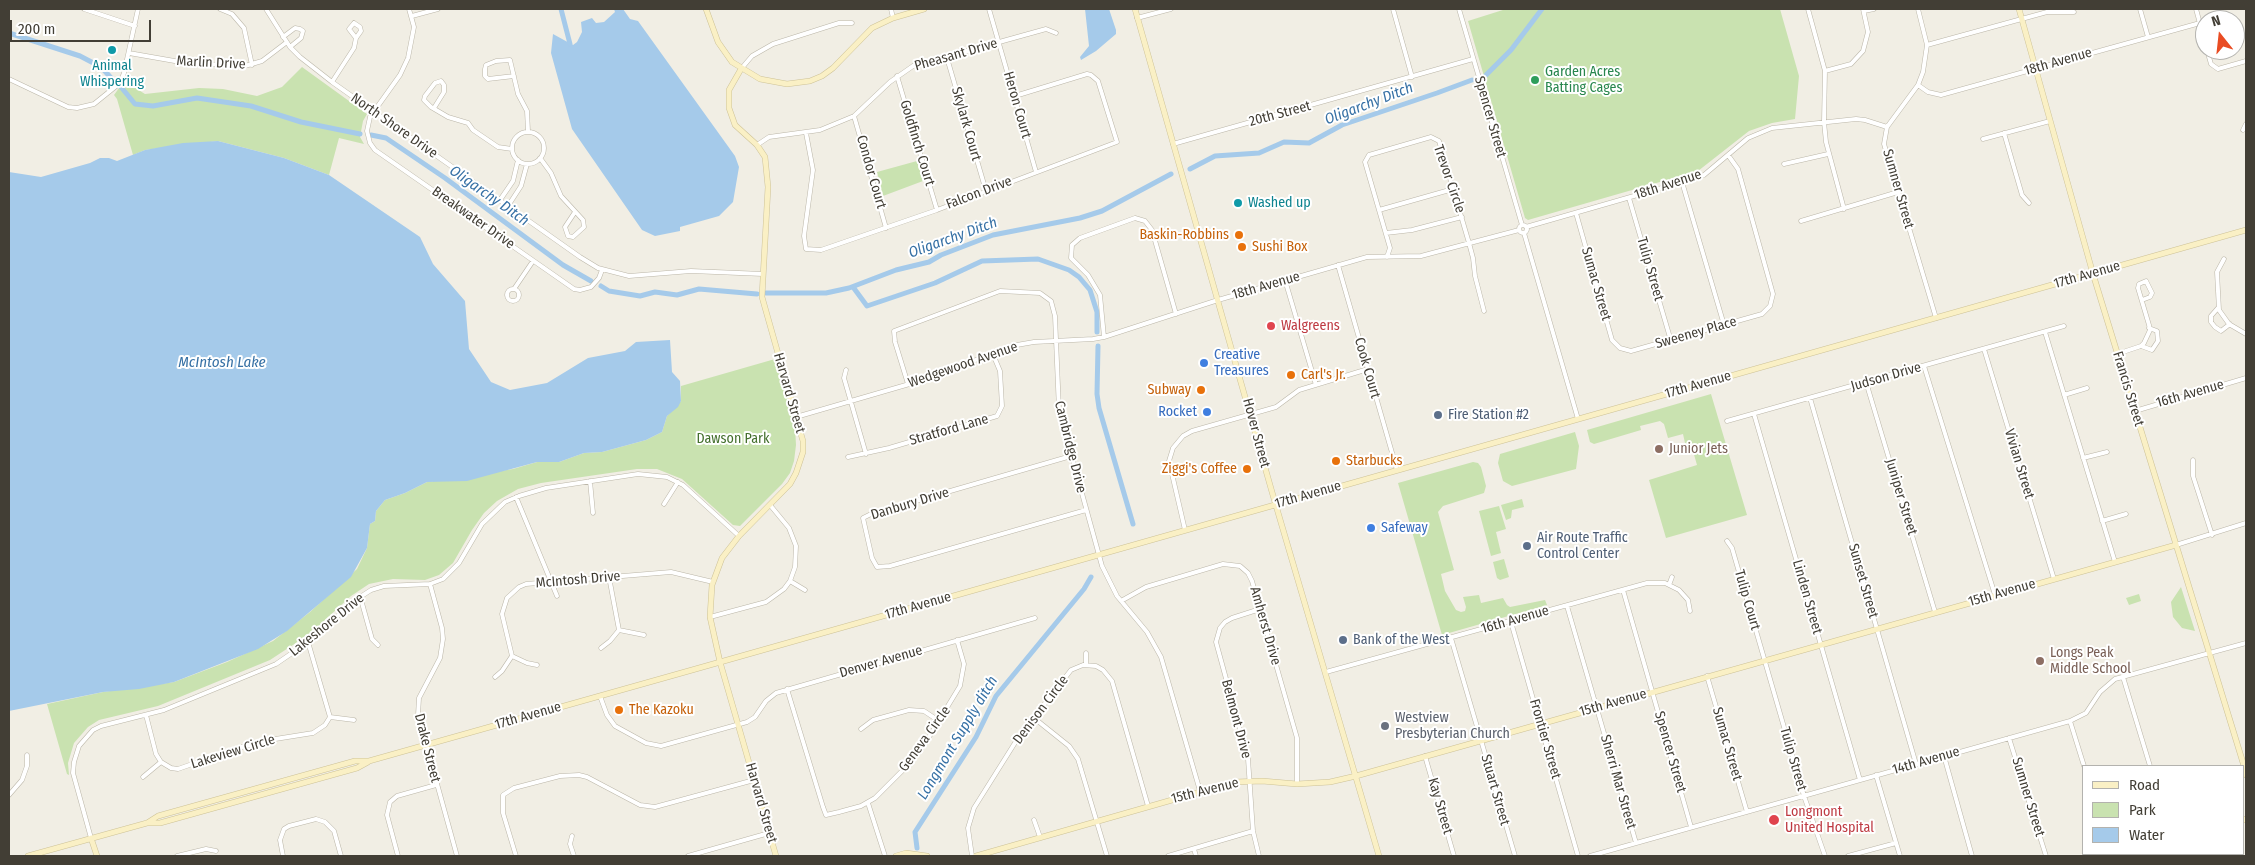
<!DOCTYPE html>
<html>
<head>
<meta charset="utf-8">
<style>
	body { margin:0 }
	#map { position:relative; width:2255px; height:865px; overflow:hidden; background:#f1eee4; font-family:"Fira Sans Condensed",sans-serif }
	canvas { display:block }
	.frame { position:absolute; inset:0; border:10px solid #423e35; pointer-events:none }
	.legend { position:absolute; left:2082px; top:765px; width:162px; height:90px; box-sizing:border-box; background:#fff; border:1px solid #b3b2ae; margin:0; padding:6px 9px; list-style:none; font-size:15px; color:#423e35 }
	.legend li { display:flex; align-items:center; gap:10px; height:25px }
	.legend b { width:25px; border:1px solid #b3b2ae }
	.north { position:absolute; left:2195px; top:10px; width:50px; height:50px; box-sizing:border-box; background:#fff; border:1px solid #b3b2ae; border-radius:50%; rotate:344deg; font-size:14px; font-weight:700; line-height:20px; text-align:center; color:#423e35 }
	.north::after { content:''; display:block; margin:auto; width:18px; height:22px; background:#e94c23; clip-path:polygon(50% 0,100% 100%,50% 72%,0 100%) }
	.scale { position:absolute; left:10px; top:20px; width:141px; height:22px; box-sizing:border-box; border:2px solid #423e35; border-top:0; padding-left:6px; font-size:15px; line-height:18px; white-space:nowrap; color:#423e35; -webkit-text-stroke:4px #fff; paint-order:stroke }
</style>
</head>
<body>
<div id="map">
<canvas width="2255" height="865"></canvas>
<div class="frame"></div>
<ul class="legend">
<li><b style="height:6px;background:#faf0c5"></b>Road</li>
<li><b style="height:14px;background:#c9e2b0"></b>Park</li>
<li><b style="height:14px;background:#a5caea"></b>Water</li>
</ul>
<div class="north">N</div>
<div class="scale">200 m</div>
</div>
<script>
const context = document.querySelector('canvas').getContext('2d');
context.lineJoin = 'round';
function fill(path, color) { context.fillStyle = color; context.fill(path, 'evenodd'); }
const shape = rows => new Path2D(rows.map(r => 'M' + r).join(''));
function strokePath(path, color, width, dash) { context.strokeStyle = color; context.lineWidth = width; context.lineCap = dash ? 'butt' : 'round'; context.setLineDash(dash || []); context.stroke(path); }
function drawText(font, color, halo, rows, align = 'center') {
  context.font = font + ' "Fira Sans Condensed",sans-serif'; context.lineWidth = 4; context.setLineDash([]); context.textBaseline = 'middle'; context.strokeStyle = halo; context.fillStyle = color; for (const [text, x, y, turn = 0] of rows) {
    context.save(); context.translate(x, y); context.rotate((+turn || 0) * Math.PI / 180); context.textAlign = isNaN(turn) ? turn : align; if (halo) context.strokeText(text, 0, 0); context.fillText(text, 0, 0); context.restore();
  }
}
fill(shape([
	[1506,9,1780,9,1799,76,1795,119,1772,123,1749,131,1698,171,1528,220,1525,218,1468,21],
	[302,67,367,114,363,121,360,137,364,144,339,138,329,175,284,158,218,141,145,150,133,155,117,99,114,95,127,77,137,89,145,94,199,88,223,89,257,96,282,87],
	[917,161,923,181,883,196,877,172],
	[775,359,795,427,796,445,794,461,790,473,782,484,740,526,733,525,682,479,657,469,637,469,541,483,518,489,497,501,484,513,472,530,453,563,439,575,425,580,393,579,369,584,351,596,311,633,270,660,158,706,99,720,88,727,74,743,68,763,69,775,67,774,47,704,103,692,174,682,227,662,273,641,310,612,357,569,367,548,370,524,375,521,376,511,385,500,405,493,427,482,513,469,537,462,559,462,584,453,602,452,646,440,662,432,667,416,681,401,681,386],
	[1711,394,1747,515,1666,538,1649,480,1697,465,1693,451,1687,452,1683,434,1668,438,1664,424,1660,421,1640,426,1641,430,1594,444,1590,442,1587,430],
	[1575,432,1579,446,1576,469,1512,486,1503,481,1498,463,1500,454],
	[1473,462,1478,463,1481,467,1486,486,1484,493,1443,506,1438,512,1454,570,1441,574,1445,591,1456,610,1461,612,1465,611,1466,607,1463,597,1479,595,1481,603,1503,598,1507,605,1510,607,1545,600,1547,605,1442,635,1398,483],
	[1522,499,1524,507,1512,510,1511,518,1506,520,1501,505],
	[1499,506,1506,529,1496,532,1501,553,1491,556,1479,511],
	[1504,559,1509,577,1500,580,1497,578,1493,562],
	[2181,587,2195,631,2182,628,2173,617,2171,602],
	[2139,594,2141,601,2129,605,2126,598]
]), '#c9e2b0');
fill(shape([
	[614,9,623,9,630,19,638,21,735,156,739,167,733,202,719,216,680,227,680,231,655,236,642,230,572,129,551,53,553,34,573,45,577,42,582,32,581,22,592,18,596,23,604,22,615,12],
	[1085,9,1109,9,1116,30,1116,34,1096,51,1081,60,1080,57,1089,46],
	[218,141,284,158,329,175,420,237,433,264,465,301,469,349,491,382,510,390,547,383,588,358,625,351,636,342,670,340,672,372,680,381,681,401,678,407,667,416,662,432,646,440,602,452,584,453,559,462,537,462,467,481,427,482,405,493,385,500,376,511,375,521,370,524,367,548,351,577,287,631,258,649,174,682,139,689,103,692,9,711,9,172,41,177,90,163,100,158,109,158,117,161,145,150,183,143]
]), '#a5caea');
strokePath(shape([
	[561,9,570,44],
	[9,33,80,56,101,67,114,81],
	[1486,75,1511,50,1542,9],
	[121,87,135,104,153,106,197,98,251,106,301,122,360,134],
	[371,135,386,138,445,178,563,265,591,281],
	[1190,169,1215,156,1259,153,1284,142,1309,143,1342,125,1437,93,1472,80],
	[601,286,609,291,640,296,655,292,677,295,699,289,757,294],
	[853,287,867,306,935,283,982,261,1038,259,1069,270,1079,277,1090,290,1097,312,1097,332],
	[766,293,826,293,849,288,896,270,929,262,941,255,993,235,1080,218,1102,211,1171,174],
	[1098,346,1097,394,1099,408,1133,524],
	[917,848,915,832,976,737,996,696,1084,589,1091,577]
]), '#a5caea', 5);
const street = shape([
	[84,9,135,26],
	[220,9,232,14,244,28,252,65],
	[266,9,290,47,300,57,332,82,580,257,598,268,629,276,691,271,763,274],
	[409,9,414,27,408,58,400,75,370,117,367,131,370,143,375,150,437,193,445,202,465,213,574,289,580,290,591,287,599,278,602,270],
	[891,9,893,18],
	[989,9,1036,172],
	[1393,9,1412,77],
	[1459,9,1522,225],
	[1808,9,1825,71,1824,122,1826,142,1844,209],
	[1918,9,1927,45,1923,72,1918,85,1887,127,1884,144,1936,318],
	[2140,9,2148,37],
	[2196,9,2205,42],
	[1864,11,1874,9],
	[412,16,438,9],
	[1137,18,1171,9],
	[354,23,360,27,361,31,356,38,349,29,354,23],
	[283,37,295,28,300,29,303,31,301,38,290,47],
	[1927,45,2047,12,2074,12],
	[2207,50,2211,64,2218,69,2246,61],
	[129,53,186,63,245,66,262,61,287,42],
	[947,58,986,191],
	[741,69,752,56,773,44,839,23,852,23],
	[1825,71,1851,64,1863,51,1868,32,1863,9],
	[514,76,488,79,485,76,485,69,486,65,496,61,510,60,518,94,527,111,528,131],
	[897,76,937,210],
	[9,79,68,107,77,108,94,104,120,83,124,73,138,9],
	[332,82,354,48,356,38],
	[1918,85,1928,92,1941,95,2200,23],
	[434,108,444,92,444,85,441,81,435,83,425,96,424,100,431,107,448,117,468,123,473,130,498,147,512,149],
	[854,116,886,228],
	[2243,130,2246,124],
	'512 148a16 16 0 1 1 32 0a16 16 0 1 1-32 0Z',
	[806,133,813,170,804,236,806,249,821,250,937,210,1117,142,1098,81,1091,75,1087,74,1015,96],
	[2004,133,2022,195,2029,203],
	[1983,139,2050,121],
	[1173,144,1473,59],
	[757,145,769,137,820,130,854,116,890,82,913,66,1046,29,1056,33],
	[540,158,551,173,561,196,583,220,584,227,573,237,568,236,565,227,575,212],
	[1784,164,1828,154],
	[1682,182,1724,325],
	[1629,198,1671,341],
	[500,200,513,181,518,160],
	[508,206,521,186,527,164],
	[1379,210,1453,189],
	[1576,213,1612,340,1620,348,1631,351,1762,314,1770,306,1773,294,1738,169,1728,155],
	[1801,221,1898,192],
	'1519 229a4 4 0 1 1 8 0a4 4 0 1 1-8 0Z',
	[1526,227,1693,179,1704,175,1748,138,1772,128,1856,119,1865,120,1887,127],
	[1386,233,1412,230,1462,217],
	[1524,233,1578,419],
	[1387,257,1390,248,1365,162,1369,155,1431,137,1439,141,1469,243,1473,258,1475,276,1484,311],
	[2224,259,2217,272,2219,310,2229,324,2246,334],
	[1338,265,1397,470],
	[1285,280,1316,385],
	'507 295a6 6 0 1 1 12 0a6 6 0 1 1-12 0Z',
	[514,289,533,261],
	[2218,308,2211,316,2211,322,2215,327,2221,331,2230,324],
	[2045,332,2115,562],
	[1104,337,1100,295,1088,275,1071,258,1072,245,1080,238,1135,218,1145,221,1152,230,1176,314],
	[2141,346,2152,350,2158,341,2157,331,2149,328],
	[1984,349,2054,579],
	[2117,354,2141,346,2144,343,2150,330,2149,325,2138,288,2139,284,2146,281,2152,293,2150,297,2142,300],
	[1924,366,1995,595],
	[846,370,844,378,866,454],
	[1866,382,1935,612],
	[908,384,895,342,894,331,1000,291,1040,293,1051,301,1055,316,1059,410,1102,566,1117,596,1147,632,1161,657,1200,791],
	[2064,395,2087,388],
	[1810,398,1916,764],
	[2135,411,2246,378],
	[1754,414,1860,780],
	[796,417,930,378,1011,346,1034,342,1093,339,1104,337,1218,300,1367,257,1421,256,1519,230],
	[1727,421,2064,326],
	[1071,456,871,514,863,518,872,558,877,567,890,566,1086,510],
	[848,457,889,448,997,416,1002,406,1000,371,992,352],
	[2083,458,2107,452],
	[2193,460,2193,476,2212,535],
	[590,481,593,513],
	[516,497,557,596],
	[664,504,678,482],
	[2102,521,2126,514],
	[1185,530,1169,461,1173,448,1183,436,1192,431,1276,407,1299,390,1368,369],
	[1727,541,1732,548,1804,796,1825,856],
	[2176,545,2246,523],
	[790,581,805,590],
	[430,584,442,628,443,639,440,658,419,698,418,715,457,856],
	[1669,585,1672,577],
	[1623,590,1691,827],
	[360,596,372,639,378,645],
	[1121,601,1146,587,1223,564,1240,566,1248,573,1252,581,1297,738,1297,784],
	[1567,606,1636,843],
	[710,617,766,602,784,589,790,581,795,567,796,546,789,528,770,505],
	[1511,622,1578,856],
	[619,630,644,635],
	[1451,638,1515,856],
	[308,642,330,717],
	[601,648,610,641,619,630,609,577],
	[1086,653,1086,665],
	[512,656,527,663,537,665],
	[1326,672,1647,583,1665,583,1679,590,1688,600,1690,611],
	[1707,676,1747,812],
	[495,677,502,671,512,656,502,614,507,598,519,587,526,584,671,572,713,582],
	[2123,677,2150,766],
	[787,689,823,807,826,815,839,812,861,806,875,798,913,760,926,742,960,686,964,664,957,640],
	[600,696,607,715,615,726,646,743,661,746,747,722,755,717,766,701,776,693,1035,618],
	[146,715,156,754,161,762,171,768,178,769,238,748,269,740,313,733,325,725,330,717,354,720],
	[1034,718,1069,746,1078,759,1107,856],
	[2070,721,2084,766],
	[861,729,873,720,909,710,924,711,939,721],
	[2009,738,2046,856],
	[1425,756,1454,856],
	[1944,756,1972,856],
	[1876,775,1900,856],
	[143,777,161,762],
	[9,795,22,780,27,766,27,755],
	[868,803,885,856],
	[1034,820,1040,837],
	[572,836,570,844,574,856],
	[91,838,73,773,74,762,79,746,93,730,101,726,164,710,276,664,314,638,354,601,371,590,384,586,430,584,443,579,459,563,482,524,505,502,519,496,546,488,638,474,667,477,683,485,739,536],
	[1194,849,1196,856],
	[2111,854,2111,856],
	[2130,854,2131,856],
	[2190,854,2191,856],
	[177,856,206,849,216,851],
	[283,856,280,840,284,829,289,826,316,819,325,822,334,831,341,856],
	[398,856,387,815,390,802,397,796,436,785],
	[516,856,503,813,503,795,514,788,560,776,579,775,587,777,640,805,655,807,754,780],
	[688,856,769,833],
	[972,856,968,828,974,808,1018,738,1071,670,1083,665,1096,666,1103,670,1112,681,1148,806],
	[1168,856,1253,831],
	[1259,856,1253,831,1248,759,1216,642,1220,628,1225,622,1232,618,1260,609],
	[1590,856,2070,721,2086,713,2100,692,2115,679,2246,643],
	[1848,856,1896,843]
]);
const secondary = shape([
	[706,9,718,42,732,62,760,79,787,84,810,81,822,76,833,68,872,28,893,18,924,9],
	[1135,9,1272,492,1379,856],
	[2019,9,2093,274,2244,766],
	[741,69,729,90,729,108,735,125,757,145,765,157,768,187,762,297,798,424,803,441,803,452,796,473,790,484,739,536,722,558,712,585,710,617,720,662,776,856],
	[2244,767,2246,775],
	[2244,820,2246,819],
	[148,823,160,823,357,768,368,762],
	[91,838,97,856],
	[28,856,147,823,158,816,355,761,369,761,692,670,2246,230],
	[896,856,906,853,927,856],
	[976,856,1235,782,1262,781,1297,784,1330,782,1356,776,2176,545],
	[2115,856,2124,854]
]);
strokePath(street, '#bbb6a8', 5);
strokePath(secondary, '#cdc297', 6);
strokePath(street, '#fff', 4);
strokePath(secondary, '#faf0c5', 5);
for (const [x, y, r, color] of [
	[112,50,5,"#0f9aa8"],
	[1535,80,5,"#2e9e5b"],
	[1238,203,5,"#0f9aa8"],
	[1239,235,5,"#e8710a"],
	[1242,247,5,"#e8710a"],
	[1271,326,5,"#e0444e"],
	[1204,363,5,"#3f7fe0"],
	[1291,375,5,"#e8710a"],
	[1201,390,5,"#e8710a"],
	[1207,412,5,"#3f7fe0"],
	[1438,415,5,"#5c6f8a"],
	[1659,449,5,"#8d6e63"],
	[1336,461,5,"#e8710a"],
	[1247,469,5,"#e8710a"],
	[1371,528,5,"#3f7fe0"],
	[1527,546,5,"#5c6f8a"],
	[1343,640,5,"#5c6f8a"],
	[2040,661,5,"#8d6e63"],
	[619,710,5,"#e8710a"],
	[1385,726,5,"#6b7280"],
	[1774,820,6,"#e0444e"]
]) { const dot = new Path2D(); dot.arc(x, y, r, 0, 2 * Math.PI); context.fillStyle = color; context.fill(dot); strokePath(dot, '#fff', 2); }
drawText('14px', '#423e35', '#fff', [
	["Pheasant Drive",956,55,-16],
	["18th Avenue",2058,62,-16],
	["Marlin Drive",211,63,3],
	["Heron Court",1017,105,74],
	["20th Street",1280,114,-15],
	["Spencer Street",1490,117,74],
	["Skylark Court",966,124,74],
	["North Shore Drive",394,126,35],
	["Goldfinch Court",917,143,73],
	["Condor Court",871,172,74],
	["Trevor Circle",1449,179,71],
	["18th Avenue",1668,185,-18],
	["Sumner Street",1898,189,74],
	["Falcon Drive",979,193,-21],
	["Breakwater Drive",473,218,35],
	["Tulip Street",1650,269,74],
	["17th Avenue",2087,275,-16],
	["Sumac Street",1596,284,74],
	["18th Avenue",1266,286,-16],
	["Sweeney Place",1696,333,-16],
	["Wedgewood Avenue",963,365,-19],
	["Cook Court",1367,368,74],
	["Judson Drive",1886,377,-16],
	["17th Avenue",1698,385,-16],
	["Francis Street",2128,389,73],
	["Harvard Street",789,393,74],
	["16th Avenue",2190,394,-16],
	["Stratford Lane",949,430,-16],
	["Hover Street",1256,433,75],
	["Cambridge Drive",1070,447,76],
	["Vivian Street",2019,464,73],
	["17th Avenue",1308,495,-16],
	["Juniper Street",1901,497,73],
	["Danbury Drive",910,504,-17],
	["McIntosh Drive",578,580,-5],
	["Sunset Street",1863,581,74],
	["15th Avenue",2002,593,-16],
	["Linden Street",1807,597,74],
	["Tulip Court",1747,600,74],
	["17th Avenue",918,606,-16],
	["16th Avenue",1515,620,-16],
	["Lakeshore Drive",327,625,-39],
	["Amherst Drive",1265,626,74],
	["Denver Avenue",881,662,-16],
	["15th Avenue",1613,703,-16],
	["Denison Circle",1041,710,-53],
	["17th Avenue",528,716,-16],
	["Belmont Drive",1236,719,75],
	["Geneva Circle",925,739,-54],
	["Frontier Street",1545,739,74],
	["Sumac Street",1727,744,74],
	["Drake Street",427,748,76],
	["Lakeview Circle",233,752,-17],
	["Spencer Street",1670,752,74],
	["Tulip Street",1793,759,74],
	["14th Avenue",1926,761,-16],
	["Sherri Mar Street",1618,782,74],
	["Stuart Street",1495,790,74],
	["15th Avenue",1205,791,-14],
	["Sumner Street",2028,797,73],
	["Harvard Street",761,803,74],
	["Kay Street",1440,806,74]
]);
drawText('14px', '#0d838f', '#fff', [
	["Animal",112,66],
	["Whispering",112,82],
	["Washed up",1248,203,"left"]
]);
drawText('14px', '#27864d', '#fff', [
	["Garden Acres",1545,72],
	["Batting Cages",1545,88]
], 'left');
drawText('14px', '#c56008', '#fff', [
	["Baskin-Robbins",1229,235,"right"],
	["Sushi Box",1252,247],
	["Carl's Jr.",1301,375],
	["Subway",1191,390,"right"],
	["Starbucks",1346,461],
	["Ziggi's Coffee",1237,469,"right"],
	["The Kazoku",629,710]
], 'left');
drawText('14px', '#be3a42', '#fff', [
	["Walgreens",1281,326],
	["Longmont",1785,812],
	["United Hospital",1785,828]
], 'left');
drawText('14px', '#366cbe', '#fff', [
	["Creative",1214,355],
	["Treasures",1214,371],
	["Rocket",1197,412,"right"],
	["Safeway",1381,528]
], 'left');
drawText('14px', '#4e5e75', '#fff', [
	["Fire Station #2",1448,415],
	["Air Route Traffic",1537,538],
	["Control Center",1537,554],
	["Bank of the West",1353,640]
], 'left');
drawText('14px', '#436f2d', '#fff', [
	["Dawson Park",733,439]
]);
drawText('14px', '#785e54', '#fff', [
	["Junior Jets",1669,449],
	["Longs Peak",2050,653],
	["Middle School",2050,669]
], 'left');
drawText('14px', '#5b616d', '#fff', [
	["Westview",1395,718],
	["Presbyterian Church",1395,734]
], 'left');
drawText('italic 15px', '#3771a5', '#fff', [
	["Oligarchy Ditch",1369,104,-21],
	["Oligarchy Ditch",489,196,35],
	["Oligarchy Ditch",953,238,-20],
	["McIntosh Lake",222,363],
	["Longmont Supply ditch",958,738,-59]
]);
</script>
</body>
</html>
